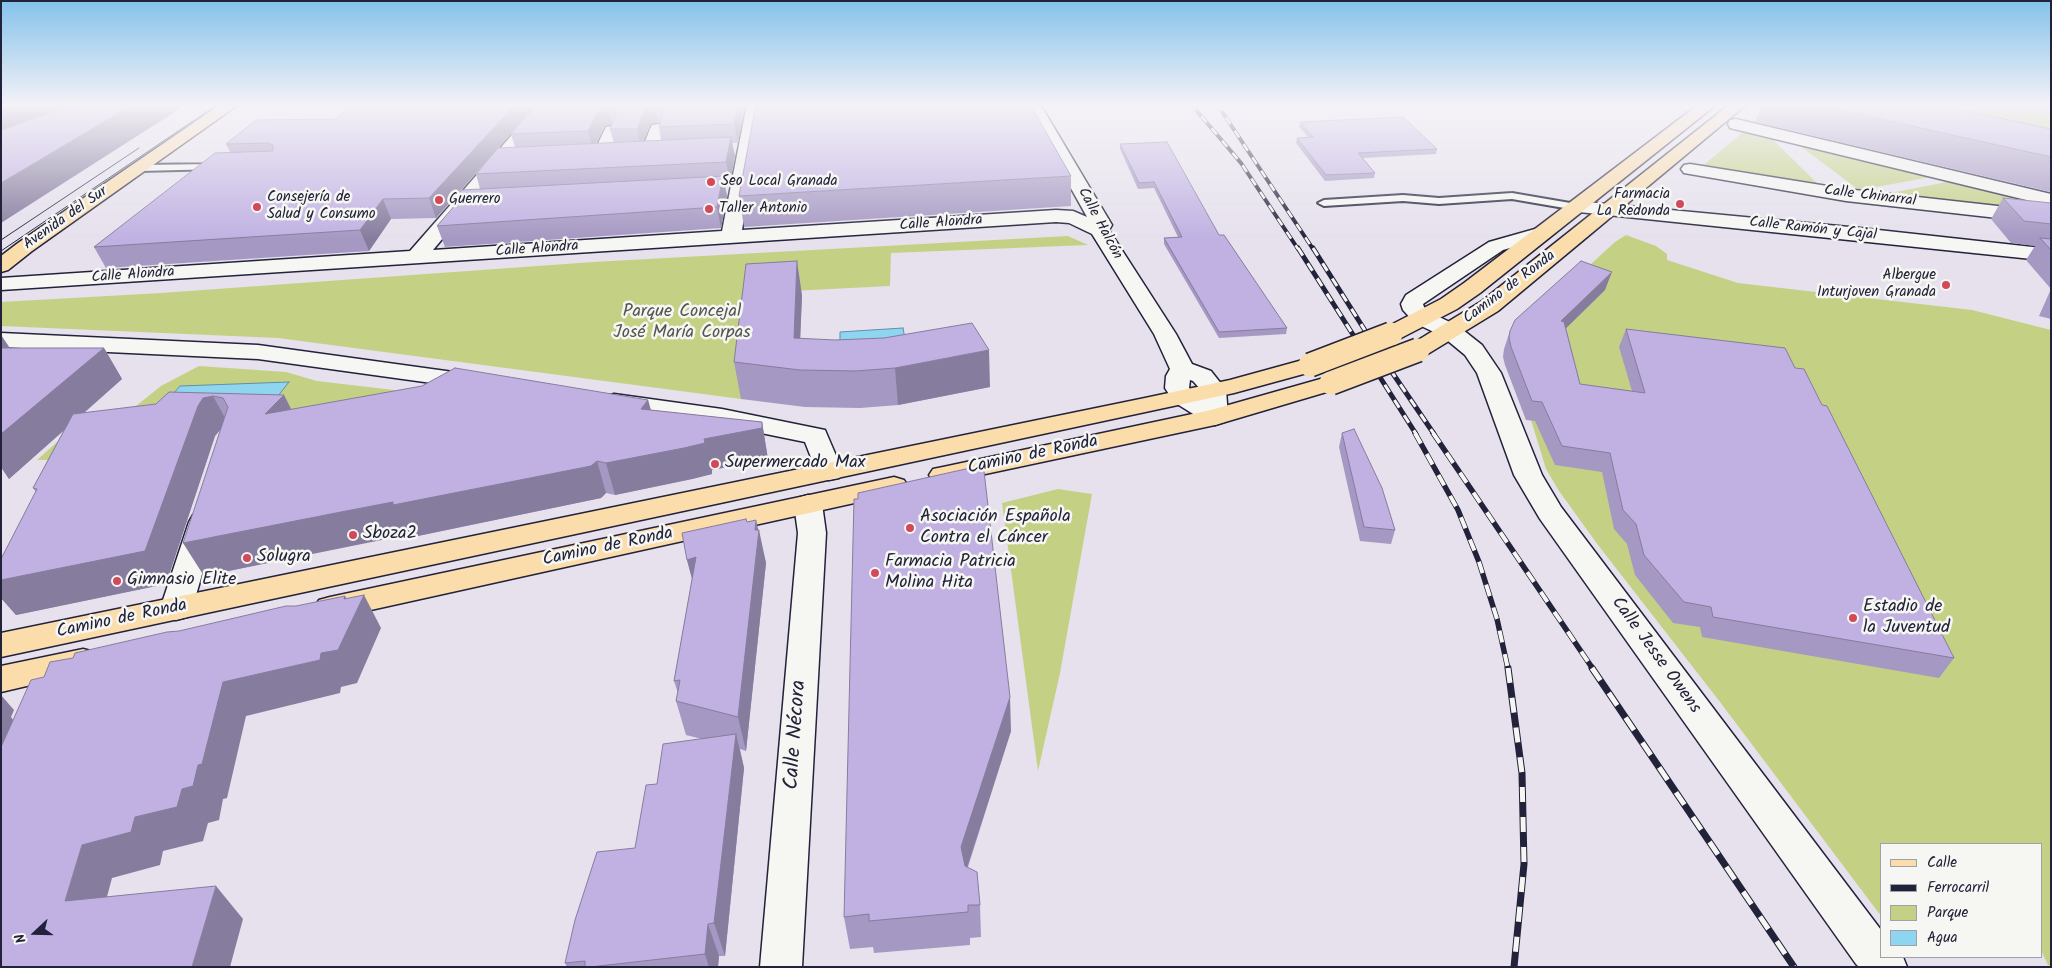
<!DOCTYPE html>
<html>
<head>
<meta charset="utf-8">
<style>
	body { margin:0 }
	#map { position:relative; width:2052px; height:968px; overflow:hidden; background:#e6e1ed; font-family:Kalam,sans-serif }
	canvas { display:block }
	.frame { position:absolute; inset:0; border:2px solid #22223b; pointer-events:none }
	.legend { position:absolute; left:1880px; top:843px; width:162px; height:115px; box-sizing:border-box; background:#f6f6f2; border:1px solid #a1a1a9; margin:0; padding:6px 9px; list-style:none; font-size:15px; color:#22223b }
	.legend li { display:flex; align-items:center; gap:10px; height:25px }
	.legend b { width:25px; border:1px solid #a1a1a9 }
	.north { position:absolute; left:10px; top:908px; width:50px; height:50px; -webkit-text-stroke:4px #f6f6f2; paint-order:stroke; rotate:249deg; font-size:14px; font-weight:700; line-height:20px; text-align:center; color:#22223b }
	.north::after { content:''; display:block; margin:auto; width:18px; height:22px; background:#22223b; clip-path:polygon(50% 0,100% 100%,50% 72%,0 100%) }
</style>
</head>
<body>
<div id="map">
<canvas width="2052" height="968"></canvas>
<div class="frame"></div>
<ul class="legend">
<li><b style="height:6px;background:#fbddab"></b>Calle</li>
<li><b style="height:6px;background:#22223b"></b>Ferrocarril</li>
<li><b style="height:14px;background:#c4d185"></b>Parque</li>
<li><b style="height:14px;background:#8ed6f0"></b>Agua</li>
</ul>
<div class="north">N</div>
</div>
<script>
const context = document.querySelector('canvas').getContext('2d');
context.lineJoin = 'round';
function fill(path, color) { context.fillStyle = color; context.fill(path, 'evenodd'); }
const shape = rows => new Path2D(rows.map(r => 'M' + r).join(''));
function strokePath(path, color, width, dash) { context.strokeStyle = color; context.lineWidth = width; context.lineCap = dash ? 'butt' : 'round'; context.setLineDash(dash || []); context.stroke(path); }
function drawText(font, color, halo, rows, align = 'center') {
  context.font = font + ' Kalam,sans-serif'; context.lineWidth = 5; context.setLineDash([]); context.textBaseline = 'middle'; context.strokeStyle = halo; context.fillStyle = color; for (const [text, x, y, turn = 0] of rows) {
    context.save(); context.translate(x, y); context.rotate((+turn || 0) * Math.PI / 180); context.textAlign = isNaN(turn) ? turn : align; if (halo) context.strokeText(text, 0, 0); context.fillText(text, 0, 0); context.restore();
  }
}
fill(shape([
	[284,104,338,104,331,110,275,110],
	[1905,104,2051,104,2051,136],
	[1747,129,1768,135,1819,185,1700,168],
	[1792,140,1937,176,1859,190],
	[1957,180,2051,203,2051,212,1890,193],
	[1626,235,1656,246,1667,254,1667,260,1738,283,1972,310,2051,330,2051,966,2048,965,2041,950,2041,844,1881,844,1881,916,1720,702,1598,545,1559,491,1546,469,1531,420,1526,420,1504,360,1505,346,1579,275,1615,242],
	[1068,236,1088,245,891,253,890,286,752,293,741,399,278,338,1,326,1,302,161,293,593,262],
	[199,366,286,372,317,381,394,390,391,420,195,422,68,460,37,460,76,425,136,406,161,386],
	[1058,489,1092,494,1060,673,1038,771,1002,503]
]), '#c4d185');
const water = shape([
	[903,328,905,339,840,344,840,332,903,328],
	[289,382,270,406,159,410,180,386,289,382]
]);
fill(water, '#8ed6f0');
strokePath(water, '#638ea8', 1);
const lane = shape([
	[216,164,220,165,221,167,220,169,139,171,134,168,139,165,216,164],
	[1512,193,1576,204,1582,207,1576,210,1512,199,1439,204,1403,201,1324,206,1318,203,1324,200,1403,195,1439,198,1512,193]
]);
const street = shape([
	[1736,119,2051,194,2051,206,1730,128,1728,124,1730,120,1736,119],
	[658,124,664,125,666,129,658,154,655,158,649,159,643,158,640,154,650,129,652,125,658,124],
	[612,126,618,127,620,131,610,156,607,160,601,161,595,160,592,156,604,131,606,127,612,126],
	[1690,164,1846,189,2051,212,2051,224,1846,201,1684,173,1681,169,1684,165,1690,164],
	[1,333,258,345,475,375,484,377,487,382,484,387,475,389,258,359,1,347,1,333],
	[614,394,722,409,825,430,843,472,839,478,829,480,819,478,805,442,722,425,605,407,601,402,605,397,614,394],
	[808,495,818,498,822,504,826,533,802,967,760,967,798,533,794,504,798,498,808,495],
	[203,513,213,515,217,522,192,609,187,617,176,620,165,617,160,609,189,522,193,515,203,513]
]);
const secondary = shape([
	[539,104,555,104,433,250,722,231,747,104,763,104,742,230,1056,210,1073,211,1087,217,1024,104,1040,104,1112,225,1109,230,1176,334,1192,364,1211,371,1226,390,1228,417,1224,422,1215,425,1206,422,1174,402,1165,388,1166,376,1170,369,1154,334,1092,234,1069,223,1056,222,1,290,1,278,410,251,539,104],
	[1190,380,1193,381,1202,391,1202,398,1189,388,1190,380],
	[1576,201,1860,228,2051,249,2051,261,1569,211,1566,207,1569,203,1576,201],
	[1542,227,1549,229,1552,233,1549,237,1503,250,1423,304,1424,307,1431,313,1458,326,1482,345,1501,373,1542,475,1561,507,1881,930,1881,957,1903,957,1907,967,1859,967,1856,964,1540,519,1514,475,1477,373,1465,355,1442,336,1415,323,1403,310,1401,304,1406,295,1489,242,1542,227]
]);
const primary = shape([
	[221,104,239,104,32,251,8,270,1,272,1,256,18,243,221,104],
	[1699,104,1717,104,1480,293,1457,309,1399,339,1391,341,1383,339,1380,334,1383,329,1441,299,1464,283,1699,104],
	[1730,104,1747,104,1498,311,1426,355,1418,357,1410,355,1406,350,1410,345,1482,301,1730,104],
	[1310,358,1318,360,1322,365,1318,370,1234,393,1,657,1,633,1145,398,1230,380,1310,358],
	[1331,376,1340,378,1343,383,1340,388,1215,425,943,483,933,481,929,475,933,469,943,467,1211,410,1331,376],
	[894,477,904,480,908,486,904,492,330,619,319,616,314,608,319,600,330,597,894,477],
	[83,649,95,652,99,661,95,670,1,692,1,666,83,649]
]);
strokePath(lane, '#22223b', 4);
strokePath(street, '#22223b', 3);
strokePath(secondary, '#22223b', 3);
strokePath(primary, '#22223b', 3);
fill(lane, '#f6f6f2');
fill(street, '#f6f6f2');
fill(secondary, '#f6f6f2');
fill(primary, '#fbddab');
strokePath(shape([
	[1,240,139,148],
	[1,251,218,104]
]), '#22223b', 1);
const railFar3 = shape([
	[1191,104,1241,163,1298,249],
	[1217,104,1313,249]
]);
const railFar2 = shape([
	[1298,248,1416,434],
	[1313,248,1383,359,1434,434]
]);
const railFar1 = shape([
	[1415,433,1458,510,1479,562,1497,619,1508,669],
	[1433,433,1593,669]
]);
const rail = shape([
	[1508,668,1522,773,1524,864,1514,967],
	[1592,668,1794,967]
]);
strokePath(railFar3, '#22223b', 4);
strokePath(railFar2, '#22223b', 5);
strokePath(railFar1, '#22223b', 5.5);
strokePath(rail, '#22223b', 7);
strokePath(railFar3, '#f6f6f2', 2.5, [8]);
strokePath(railFar2, '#f6f6f2', 3, [9]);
strokePath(railFar1, '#f6f6f2', 4, [12]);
strokePath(rail, '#f6f6f2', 5, [15]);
const primaryBridge = shape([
	[1310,365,1391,334],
	[1331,383,1418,350]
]);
strokePath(primaryBridge, '#22223b', 26, []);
strokePath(primaryBridge, '#fbddab', 23);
fill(shape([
	[353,104,537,104,436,218,391,219,369,251,106,268,94,247,230,152,226,144,336,119],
	[537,104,744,104,744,108,738,143,732,143,735,156,730,182,724,182,727,196,721,228,445,247,437,226,457,203,455,197,480,189,476,174,515,147,511,134],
	[658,122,660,123,659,127,661,140,643,141,650,124],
	[613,124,610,129,614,143,596,143,604,126],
	[1762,104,1934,104,2051,129,2051,192,1755,122],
	[1300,122,1437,149,1436,154,1363,158,1375,173,1374,178,1325,181,1296,143,1297,138,1308,137,1299,127],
	[1120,144,1219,235,1287,328,1286,334,1219,338,1164,244,1164,238,1178,237,1154,188,1138,189,1120,149],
	[1071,176,1071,206,744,227,739,196],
	[2003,198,2051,203,2051,319,2039,316,2051,289,2026,260,2035,246,2011,243,1991,219],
	[1605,290,1566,328,1580,384,1632,391,1619,347,1626,329,1795,368,1822,405,1954,658,1939,678,1702,637,1700,627,1673,623,1635,575,1627,544,1614,529,1602,472,1555,465,1535,421,1526,420,1505,365,1503,357,1504,349,1510,331],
	[802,295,800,338,990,387,898,405,860,408,805,407,741,399,734,362],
	[1,335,10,348,104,348,122,379,84,413,156,404,169,392,284,395,291,409,648,400,651,410,762,422,767,453,768,459,712,470,712,474,692,479,615,495,606,493,601,498,408,538,406,535,362,543,204,576,221,429,215,436,166,584,16,615,1,598,1,559,36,492,33,488,64,430,9,479,1,467],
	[1342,433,1395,530,1391,544,1360,541,1339,447],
	[747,522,758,530,766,563,746,751,740,749,744,768,725,956,719,956,718,967,567,967,565,963,635,848,657,784,702,739,686,735,676,701,678,693,674,681,692,579,687,560],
	[1011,731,968,867,980,905,981,937,970,938,970,945,874,953,873,947,850,949,844,917]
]), '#a598c2');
fill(shape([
	[9,104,96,104,1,139,1,106],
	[134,104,179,104,181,108,1,223,1,183],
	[516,104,537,104,436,218,429,198],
	[654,104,658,122,650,124,641,147,637,129,646,106],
	[739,104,744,104,744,108,738,143,734,124],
	[607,106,612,124,604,126,593,149,588,131,600,108],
	[731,137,735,156,730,182,726,162],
	[723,176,727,196,721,228,717,207],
	[383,199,391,219,369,251,360,230],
	[797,261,802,295,799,370,794,338],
	[1612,272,1605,290,1555,339,1561,321],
	[1,335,16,358,1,369],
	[104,348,122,379,9,479,1,467,1,434],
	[989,350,990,387,898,405,895,368],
	[284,395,299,425,265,414],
	[213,396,230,427,221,429,215,436,166,584,16,615,1,598,1,580,198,406,203,398],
	[648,400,656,430,641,409],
	[762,422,767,453,768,459,712,470,712,474,692,479,615,495,606,463,704,439],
	[597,461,606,493,601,498,408,538,406,535,204,576,183,543],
	[756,520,759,533,759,530,766,563,746,751,738,717],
	[696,557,696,593,687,560],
	[364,595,381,628,357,683,341,687,340,693,246,716,227,798,223,799,219,820,208,823,203,841,163,851,160,865,112,878,97,934,65,901,82,845,135,817,182,789,198,765,223,682,321,653,344,599,345,596,355,614],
	[1,695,14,710,11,717,16,724,1,759],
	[1010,697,1011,731,963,880,961,847],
	[736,734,744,768,725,956,714,923],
	[216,886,243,919,230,967,192,967],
	[708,924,719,956,718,967,709,967,705,954]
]), '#867c9e');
const building = shape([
	[1,104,9,104,1,106,1,104],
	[74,104,134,104,1,183,1,130,74,104],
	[353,104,516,104,429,198,383,199,360,230,94,247,215,153,273,151,273,145,268,143,226,144,256,120,336,119,353,104],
	[537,104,739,104,734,124,659,127,664,110,661,105,654,104,646,106,637,129,610,129,617,112,614,107,607,106,600,108,588,131,511,134,537,104],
	[756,104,1030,104,1071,176,739,196,756,104],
	[1813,104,1934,104,2051,129,2051,157,1813,104],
	[1403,117,1437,149,1358,153,1375,173,1326,175,1297,138,1313,137,1300,122,1403,117],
	[731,137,726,162,476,174,498,148,731,137],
	[1167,142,1219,235,1224,235,1287,328,1219,332,1164,238,1182,237,1154,182,1139,183,1120,144,1167,142],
	[723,176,717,207,437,226,462,197,455,197,462,190,723,176],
	[2003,198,2051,203,2051,224,2024,221,2003,198],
	[2040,238,2051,239,2051,250,2040,238],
	[797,261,794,338,835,340,884,338,972,323,989,350,895,368,856,371,800,370,734,362,746,264,797,261],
	[1581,261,1612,272,1561,321,1564,322,1580,384,1645,393,1626,329,1785,348,1795,368,1804,369,1822,405,1827,406,1954,658,1713,617,1711,607,1684,602,1644,555,1636,524,1623,510,1610,453,1562,446,1542,402,1532,401,1511,347,1509,338,1510,331,1515,320,1581,261],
	[1,348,104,348,1,434,1,348],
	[455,368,648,400,641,409,762,422,762,428,704,439,705,443,684,448,606,463,597,461,591,466,393,505,393,502,346,511,183,543,228,407,223,398,213,396,203,398,198,406,145,551,1,580,1,559,37,489,33,488,73,414,156,404,169,392,284,395,265,414,422,386,455,368],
	[1354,429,1382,488,1395,530,1364,527,1342,433,1354,429],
	[979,466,980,472,984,471,1010,697,961,847,965,866,977,872,980,905,968,905,968,912,869,921,869,914,844,917,854,499,858,499,858,493,979,466],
	[746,519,747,522,756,520,755,530,759,530,738,717,676,701,680,680,674,681,696,557,687,560,682,533,746,519],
	[364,595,338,650,321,653,320,660,223,682,202,764,198,765,193,786,182,789,177,807,135,817,131,832,82,845,65,901,216,886,192,967,1,967,1,747,31,680,44,677,50,662,73,658,75,653,167,632,179,631,286,606,296,606,345,596,344,599,364,595],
	[736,734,714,923,708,924,705,954,590,967,585,967,585,961,565,963,575,920,597,852,635,848,646,785,657,784,663,744,736,734]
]);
fill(building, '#c0b1e2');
strokePath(building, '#867c9e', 1);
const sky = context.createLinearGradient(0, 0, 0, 239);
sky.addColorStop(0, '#84c2eb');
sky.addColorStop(0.44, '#f4f2f7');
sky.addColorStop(1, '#f4f2f700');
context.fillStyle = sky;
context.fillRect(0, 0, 2052, 239);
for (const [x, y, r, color] of [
	[711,182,5,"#d1495b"],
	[439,200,5,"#d1495b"],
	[1680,204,5,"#d1495b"],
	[257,207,5,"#d1495b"],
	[709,209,5,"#d1495b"],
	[1946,285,5,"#d1495b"],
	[715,464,5,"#d1495b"],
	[910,528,5,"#d1495b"],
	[353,535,5,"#d1495b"],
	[247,558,5,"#d1495b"],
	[875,573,5,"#d1495b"],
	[117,581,5,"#d1495b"],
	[1853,618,5,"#d1495b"]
]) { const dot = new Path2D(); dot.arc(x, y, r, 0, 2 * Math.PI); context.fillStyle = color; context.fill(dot); strokePath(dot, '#f6f6f2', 2); }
drawText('15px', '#22223b', '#f6f6f2', [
	["Seo Local Granada",721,182],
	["Farmacia",1670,195,"right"],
	["La Redonda",1670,212,"right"],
	["Consejería de",267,198],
	["Salud y Consumo",267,215],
	["Guerrero",449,200],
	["Taller Antonio",719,209],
	["Albergue",1936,276,"right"],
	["Inturjoven Granada",1936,293,"right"]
], 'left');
drawText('15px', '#22223b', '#f6f6f2', [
	["Calle Chinarral",1870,197,7],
	["Avenida del Sur",66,219,-35],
	["Calle Alondra",941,224,-4],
	["Calle Halcón",1099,224,62],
	["Calle Ramón y Cajal",1813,230,6],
	["Calle Alondra",537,250,-4],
	["Calle Alondra",133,276,-4],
	["Camino de Ronda",1510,288,-37]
]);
drawText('18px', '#535751', '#f6f6f2', [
	["Parque Concejal",682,313],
	["José María Corpas",682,334]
]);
drawText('18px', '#22223b', '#f6f6f2', [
	["Camino de Ronda",1033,456,-12],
	["Camino de Ronda",608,548,-12],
	["Camino de Ronda",122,620,-12],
	["Calle Jesse Owens",1655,656,54]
]);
drawText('18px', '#22223b', '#f6f6f2', [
	["Supermercado Max",725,464],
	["Asociación Española",920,518],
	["Contra el Cáncer",920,539],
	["Sboza2",363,535],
	["Solugra",257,558],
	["Farmacia Patricia",885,563],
	["Molina Hita",885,584],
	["Gimnasio Elite",127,581],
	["Estadio de",1863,608],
	["la Juventud",1863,629]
], 'left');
drawText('21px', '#22223b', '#f6f6f2', [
	["Calle Nécora",797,735,-86]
]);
</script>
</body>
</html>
